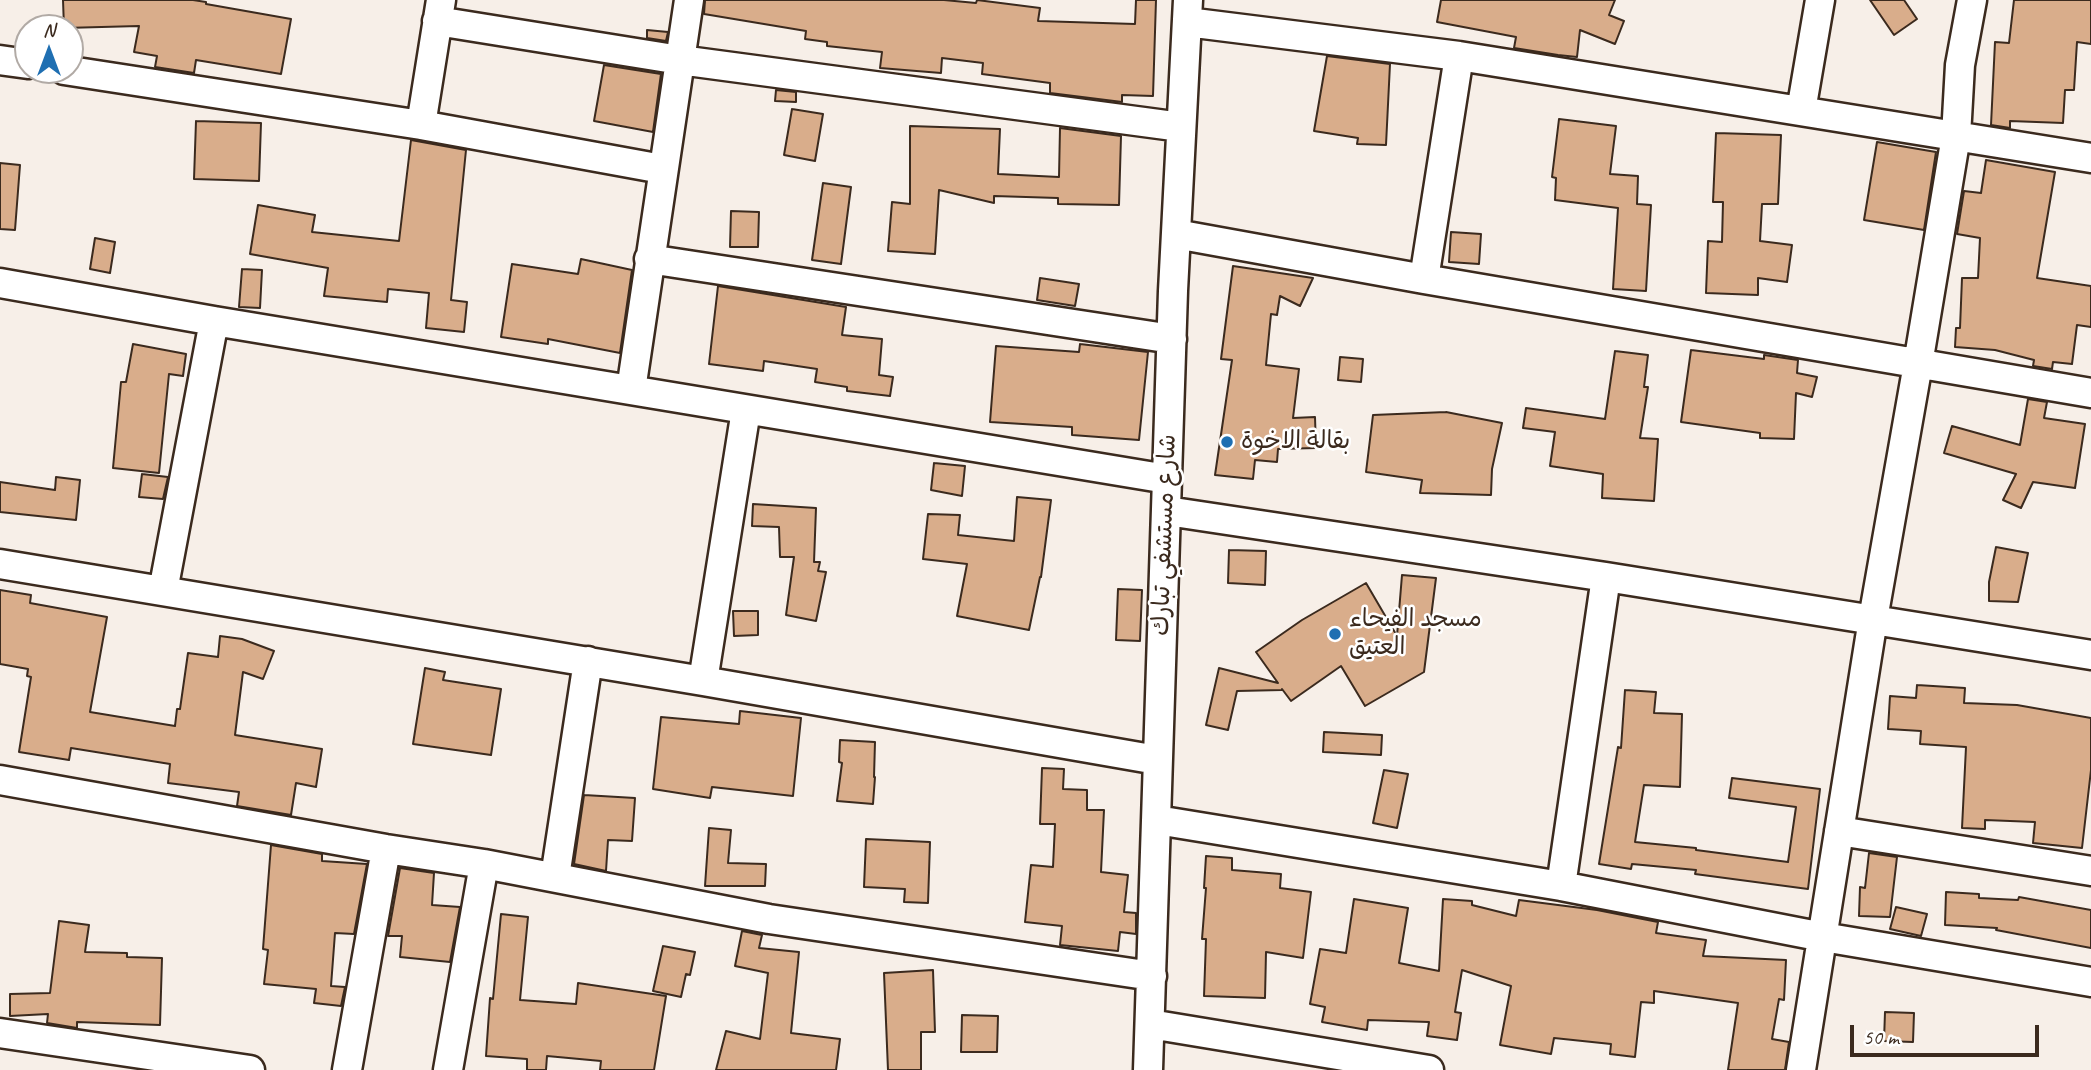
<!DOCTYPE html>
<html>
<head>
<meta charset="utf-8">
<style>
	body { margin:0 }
	#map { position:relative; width:2091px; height:1070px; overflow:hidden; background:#f7efe8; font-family:Caveat,sans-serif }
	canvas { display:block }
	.north { position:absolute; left:14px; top:14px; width:70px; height:70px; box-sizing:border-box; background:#fff; border:2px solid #b1aaa5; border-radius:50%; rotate:0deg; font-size:19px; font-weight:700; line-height:28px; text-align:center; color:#3b2a1e }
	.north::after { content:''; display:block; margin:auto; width:24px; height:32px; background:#1f6fb2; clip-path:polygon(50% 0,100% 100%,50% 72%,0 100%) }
	.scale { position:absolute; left:1850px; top:1025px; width:189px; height:32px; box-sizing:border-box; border:4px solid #3b2a1e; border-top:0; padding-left:9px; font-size:21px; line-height:24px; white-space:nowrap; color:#3b2a1e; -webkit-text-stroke:5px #fff; paint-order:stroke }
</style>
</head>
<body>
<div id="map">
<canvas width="2091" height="1070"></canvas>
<div class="north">N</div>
<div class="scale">50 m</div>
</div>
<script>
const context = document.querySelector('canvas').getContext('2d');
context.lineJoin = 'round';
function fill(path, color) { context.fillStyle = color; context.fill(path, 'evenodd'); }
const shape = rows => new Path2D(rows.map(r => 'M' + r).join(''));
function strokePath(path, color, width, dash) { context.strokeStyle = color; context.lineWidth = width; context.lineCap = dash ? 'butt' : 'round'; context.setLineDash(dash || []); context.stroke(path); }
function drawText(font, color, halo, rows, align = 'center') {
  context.font = font + ' Caveat,"Playpen Sans Arabic",sans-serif'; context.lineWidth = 5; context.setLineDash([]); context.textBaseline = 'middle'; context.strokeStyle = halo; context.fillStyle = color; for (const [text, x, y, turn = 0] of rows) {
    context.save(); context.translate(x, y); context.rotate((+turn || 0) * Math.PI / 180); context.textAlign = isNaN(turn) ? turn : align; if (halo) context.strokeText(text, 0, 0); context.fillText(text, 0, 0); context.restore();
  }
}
const building = shape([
	[63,0,193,0,206,2,206,4,291,19,281,74,196,60,194,73,155,67,157,56,134,52,139,26,64,28,63,0],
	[705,0,944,0,976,3,977,0,1040,8,1038,21,1135,24,1136,0,1156,0,1153,96,1122,95,1122,102,1050,93,1050,83,982,74,983,63,942,58,941,73,880,68,882,52,827,46,827,42,805,39,806,31,704,14,705,0],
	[1441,0,1615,0,1609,15,1624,21,1615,44,1580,30,1577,57,1558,55,1514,48,1516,37,1437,22,1441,0],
	[1870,0,1904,0,1917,19,1894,35,1870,0],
	[2014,0,2091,0,2091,44,2077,42,2074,90,2065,90,2063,123,2010,121,2010,128,1991,125,1995,42,2009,43,2014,0],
	[647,30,668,32,666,41,647,38,647,30],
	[1327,56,1390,64,1386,145,1357,144,1358,138,1314,131,1327,56],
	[604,65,661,74,653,132,594,121,604,65],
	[776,90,796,92,796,102,775,101,776,90],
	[792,109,823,114,815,161,784,155,792,109],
	[1559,119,1616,126,1610,174,1638,176,1637,204,1651,205,1646,291,1613,289,1618,208,1555,200,1556,178,1552,177,1559,119],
	[196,121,261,123,259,181,194,179,196,121],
	[910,126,1000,129,998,174,1059,177,1060,128,1121,136,1119,205,1058,204,1058,198,994,196,994,203,939,190,935,254,888,251,892,202,910,204,910,126],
	[1716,133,1781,135,1778,204,1762,204,1760,241,1792,245,1787,282,1758,278,1758,295,1706,293,1708,241,1722,242,1723,202,1713,202,1716,133],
	[411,140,466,150,451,300,467,302,464,332,426,328,429,293,388,289,387,302,324,296,328,268,250,254,258,205,315,215,312,232,399,241,411,140],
	[1877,142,1936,152,1924,230,1864,220,1877,142],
	[1986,160,2055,172,2037,278,2091,286,2091,327,2077,325,2072,364,2053,362,2052,369,2033,366,2034,360,1995,350,1955,347,1956,328,1960,328,1962,278,1978,278,1980,238,1957,234,1964,191,1981,193,1986,160],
	[0,163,20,165,15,230,0,229,0,163],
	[823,183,851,187,841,264,812,260,823,183],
	[731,211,759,212,758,247,730,247,731,211],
	[1451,232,1481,234,1479,264,1449,262,1451,232],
	[95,238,115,242,110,273,90,269,95,238],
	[581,259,632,270,620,353,548,339,548,344,501,337,512,264,578,274,581,259],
	[1233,266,1313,278,1300,306,1280,296,1277,315,1271,314,1266,365,1299,369,1293,418,1315,417,1316,448,1278,449,1277,462,1255,460,1253,479,1215,475,1232,360,1221,359,1233,266],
	[242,269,262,270,260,308,239,307,242,269],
	[1040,278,1079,284,1075,306,1037,300,1040,278],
	[718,286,846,307,842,335,882,339,879,375,893,377,890,396,847,391,847,387,815,382,817,369,764,361,763,371,709,364,718,286],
	[133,344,186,354,183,376,169,374,159,473,113,468,121,382,126,382,133,344],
	[1080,344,1148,352,1139,440,1072,435,1072,427,990,422,996,346,1079,352,1080,344],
	[1691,350,1764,359,1764,355,1798,360,1797,373,1817,377,1812,397,1796,393,1794,439,1760,438,1760,433,1681,422,1691,350],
	[1615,351,1648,355,1644,387,1648,387,1640,438,1658,439,1654,501,1602,498,1603,474,1550,466,1555,432,1523,428,1526,408,1605,419,1615,351],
	[1340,357,1363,359,1361,382,1338,380,1340,357],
	[2028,399,2047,402,2044,418,2085,424,2075,488,2033,482,2021,508,2003,500,2016,474,1944,453,1952,426,2020,445,2028,399],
	[1446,412,1502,423,1492,469,1491,495,1420,493,1422,480,1366,472,1373,415,1446,412],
	[934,463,965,466,962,496,931,490,934,463],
	[142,474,168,477,163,499,139,497,142,474],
	[56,477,80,480,76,520,0,512,0,482,55,490,56,477],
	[1017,497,1051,500,1041,577,1040,577,1029,630,957,616,967,564,923,559,928,514,960,515,958,535,1014,541,1017,497],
	[753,504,816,508,814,562,820,562,818,571,826,572,816,621,786,615,794,557,780,557,779,527,752,526,753,504],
	[1996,547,2028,553,2018,602,1989,601,1989,582,1996,547],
	[1229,550,1266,551,1265,585,1228,583,1229,550],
	[1402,575,1436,578,1424,672,1365,706,1341,666,1291,701,1282,689,1282,690,1237,691,1228,730,1206,725,1219,668,1278,683,1256,652,1302,620,1366,583,1397,636,1402,575],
	[1118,589,1142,590,1140,641,1116,640,1118,589],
	[0,590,31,595,30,603,107,617,90,712,175,726,177,709,180,709,188,653,218,657,220,636,242,639,274,651,263,679,243,672,235,735,322,749,316,787,296,783,291,815,237,806,239,792,168,783,170,764,71,748,69,760,19,752,31,677,27,676,28,669,0,664,0,590],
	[733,611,758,611,758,635,734,636,733,611],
	[425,668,445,672,443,680,501,689,491,755,413,744,425,668],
	[1917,685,1965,688,1964,703,2017,705,2091,718,2091,770,2082,848,2033,843,2035,822,1985,820,1985,829,1962,828,1966,747,1920,744,1921,731,1888,729,1890,696,1916,698,1917,685],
	[1625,690,1656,692,1654,713,1682,714,1680,787,1644,785,1635,842,1696,848,1696,850,1788,862,1796,807,1729,798,1732,778,1820,789,1808,889,1695,874,1696,870,1632,864,1631,869,1599,864,1618,747,1621,748,1625,690],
	[740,711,801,718,793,796,712,787,710,798,653,789,661,717,739,724,740,711],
	[1324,732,1382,735,1381,755,1323,752,1324,732],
	[840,740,875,742,874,777,875,777,873,804,837,801,842,763,839,762,840,740],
	[1042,768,1064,769,1063,789,1087,790,1087,810,1104,810,1101,872,1128,875,1124,912,1136,913,1136,934,1120,932,1118,951,1060,945,1062,926,1025,922,1031,865,1053,867,1055,824,1040,824,1042,768],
	[1384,770,1408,774,1397,828,1373,823,1384,770],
	[584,795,635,798,632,841,608,840,606,871,574,864,584,795],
	[709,828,731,830,728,863,766,864,765,886,705,886,709,828],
	[866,839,930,842,928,903,904,902,905,889,864,887,866,839],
	[271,845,322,854,322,861,367,864,354,934,335,933,331,986,345,987,341,1006,314,1003,316,989,264,984,268,950,263,949,271,845],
	[1869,853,1897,857,1890,917,1859,916,1860,887,1865,888,1869,853],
	[1206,856,1232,858,1232,870,1281,874,1280,888,1311,892,1303,958,1266,952,1265,998,1204,996,1206,939,1202,939,1206,888,1204,888,1206,856],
	[400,868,434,873,432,905,460,907,450,962,400,957,402,936,388,936,400,868],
	[1946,892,1979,894,1979,898,2018,900,2019,897,2091,910,2091,948,1996,930,1997,928,1945,925,1946,892],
	[1354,899,1408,908,1399,963,1439,971,1443,899,1472,901,1472,905,1516,916,1519,900,1597,910,1658,922,1656,933,1706,940,1703,956,1786,960,1784,1000,1779,999,1772,1039,1789,1042,1785,1070,1728,1070,1738,1003,1654,991,1654,1003,1641,1002,1635,1057,1610,1054,1611,1044,1554,1038,1551,1054,1500,1045,1511,986,1462,970,1455,1012,1461,1013,1457,1040,1427,1036,1429,1022,1368,1020,1367,1030,1322,1022,1325,1007,1310,1004,1320,949,1346,953,1354,899],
	[1896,907,1927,914,1921,936,1890,929,1896,907],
	[501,914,528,917,520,1000,576,1004,578,983,666,996,654,1070,600,1070,601,1061,547,1056,546,1070,527,1070,527,1059,486,1056,490,998,493,999,501,914],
	[59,921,89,925,85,952,127,953,127,957,162,958,160,1025,77,1022,77,1028,47,1023,48,1014,10,1016,10,994,50,993,59,921],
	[742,931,762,935,759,948,799,952,791,1033,840,1039,836,1070,716,1070,726,1031,760,1039,768,973,735,966,742,931],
	[663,946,695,952,690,975,686,974,681,997,653,991,663,946],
	[933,970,935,1032,921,1032,921,1070,888,1070,884,973,933,970],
	[1885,1012,1914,1013,1913,1042,1884,1041,1885,1012],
	[962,1015,998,1016,997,1052,961,1052,962,1015]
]);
fill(building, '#d9ad8b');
strokePath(building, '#3b2a1e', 2);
const minor = shape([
	[437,21,680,60,1181,127],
	[1187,22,1459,56,2091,158],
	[0,60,28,64],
	[64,70,421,125,662,169],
	[1801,111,1820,0],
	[421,125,441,0],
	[1176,234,1424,279,2091,393],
	[649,259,1172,339],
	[1424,279,1459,56],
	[0,283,214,321,1167,479],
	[631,390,689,0],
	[1167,511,1606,577,2091,655],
	[0,564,703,681,1157,760],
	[163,591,214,321],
	[703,681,746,410],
	[0,780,386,849,484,864,769,919,1152,976],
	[1157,820,1561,886,1823,937,2091,982],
	[1839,831,2091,871],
	[555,877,588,661],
	[1561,886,1606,577],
	[1150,1024,1429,1070],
	[0,1033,250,1070],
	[347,1070,386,849],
	[448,1070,484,864],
	[1148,1070,1173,291,1188,0],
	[1801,1070,1873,619,1918,364,1956,136,1960,65,1972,0]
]);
strokePath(minor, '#3b2a1e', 33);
strokePath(minor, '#fff', 28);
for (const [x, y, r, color] of [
	[1227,442,7,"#1f6fb2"],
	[1335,634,7,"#1f6fb2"]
]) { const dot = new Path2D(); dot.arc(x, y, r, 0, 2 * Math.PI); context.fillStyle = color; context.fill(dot); strokePath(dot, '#fff', 2.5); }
drawText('24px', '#3b2a1e', '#fff', [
	["بقالة الاخوة",1241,442],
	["مسجد الفيحاء",1349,620],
	["العتيق",1349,648]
], 'left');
drawText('24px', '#3b2a1e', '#fff', [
	["شارع مستشفي تبارك",1165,535,-88]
]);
</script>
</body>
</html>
